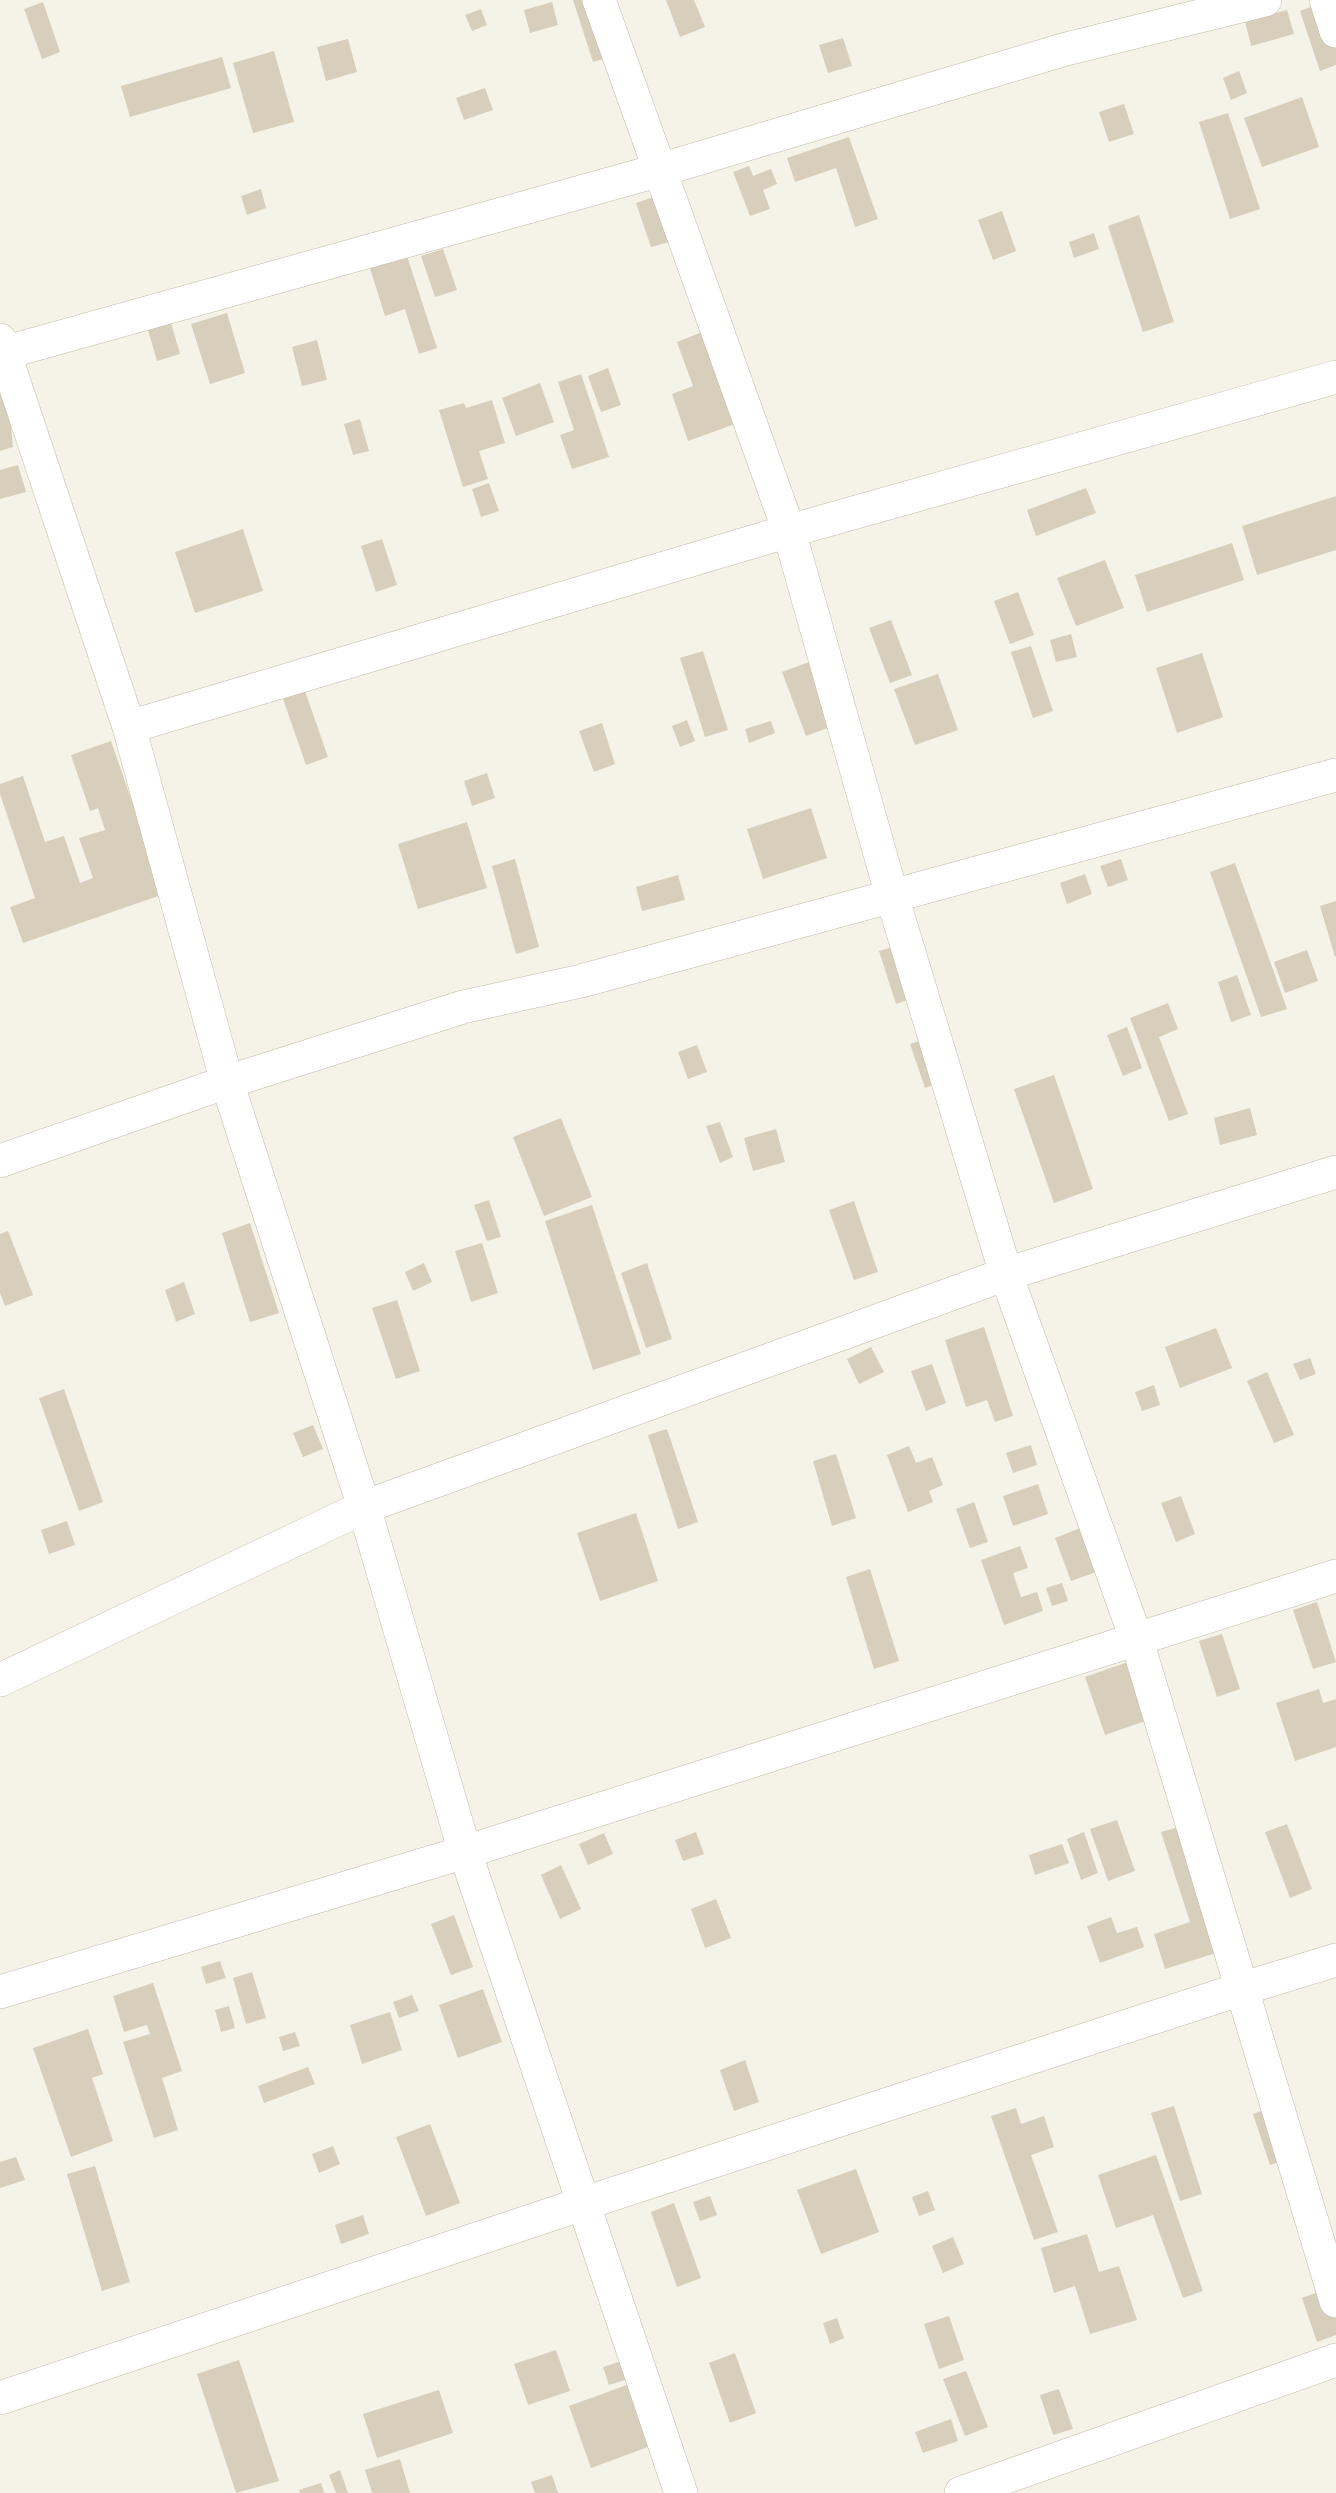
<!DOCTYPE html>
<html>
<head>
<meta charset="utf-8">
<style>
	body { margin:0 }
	canvas { display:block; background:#f5f2e8 }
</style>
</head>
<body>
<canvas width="1336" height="2493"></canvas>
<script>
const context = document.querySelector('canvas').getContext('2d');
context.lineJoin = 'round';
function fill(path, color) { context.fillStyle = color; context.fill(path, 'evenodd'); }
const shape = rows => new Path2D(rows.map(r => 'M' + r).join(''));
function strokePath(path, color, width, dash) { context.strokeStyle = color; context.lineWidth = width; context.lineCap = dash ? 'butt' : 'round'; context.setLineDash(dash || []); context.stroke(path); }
fill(shape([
	[573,0,592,0,610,57,593,62],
	[666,0,694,0,705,27,680,37],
	[43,2,60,52,42,59,24,9],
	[552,2,558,25,530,33,524,10],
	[1321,3,1336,48,1336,65,1320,71,1300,11],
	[481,9,487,25,472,31,465,15],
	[1287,10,1294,34,1251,46,1245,21],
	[843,38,852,66,828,73,819,45],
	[348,39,357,72,326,81,317,47],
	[274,51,294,122,253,133,233,63],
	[222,57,231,88,130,117,121,86],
	[1239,71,1247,93,1231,100,1223,78],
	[485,88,493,110,464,120,456,98],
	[1302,97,1319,147,1262,167,1244,118],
	[1124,104,1134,134,1109,142,1099,112],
	[1228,113,1260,209,1230,219,1199,122],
	[849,137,878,219,855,227,836,168,795,182,787,158],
	[749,166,753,176,771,169,777,184,763,190,770,209,750,216,733,172],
	[261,189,266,208,247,215,241,196],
	[659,195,673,241,651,247,636,203],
	[1002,211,1016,251,993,260,978,220],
	[1139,215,1174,322,1143,332,1108,226],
	[1094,233,1099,249,1074,258,1069,242],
	[443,249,457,290,435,297,421,256],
	[406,253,437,348,419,354,405,309,385,316,369,265],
	[167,309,180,354,157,361,144,316],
	[227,313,245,373,210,384,191,324],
	[702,332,735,424,688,441,672,394,693,386,677,342],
	[317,340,327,380,302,386,292,347],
	[4,353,13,447,0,451,0,355],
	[608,368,621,405,601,412,588,376],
	[581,374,609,457,572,469,560,435,574,430,558,382],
	[540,383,554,422,516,436,502,398],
	[492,400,505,443,479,451,488,479,463,487,439,410,464,403,466,408],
	[360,419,369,451,353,455,344,424],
	[18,465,26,492,0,499,0,470],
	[489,483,499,511,481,517,472,489],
	[1086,488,1096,513,1036,536,1027,510],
	[1336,496,1336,550,1257,575,1242,526],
	[243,529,263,591,195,613,175,552],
	[382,539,397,585,376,592,361,546],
	[1232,543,1244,580,1147,612,1135,575],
	[1105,560,1124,608,1076,626,1057,578],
	[1018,592,1034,635,1010,644,994,601],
	[891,620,912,675,890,683,869,628],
	[1071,634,1077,657,1056,662,1050,640],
	[1031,646,1053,711,1033,718,1011,652],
	[703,651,728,730,705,737,680,658],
	[1202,653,1223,717,1177,733,1156,668],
	[809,662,833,726,806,736,782,672],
	[938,674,958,730,915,745,894,689],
	[305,691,328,757,306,765,283,699],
	[687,720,695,741,680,747,672,726],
	[771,721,775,733,749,743,745,729],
	[602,723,615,764,594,772,579,731],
	[111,741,164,894,23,943,10,907,35,898,0,794,0,784,23,776,45,842,64,836,80,883,93,878,79,838,105,830,98,808,90,811,71,755],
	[487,773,495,798,472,806,464,781],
	[811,808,827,858,763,879,747,829],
	[467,822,487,888,418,909,398,844],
	[515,859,539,947,516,954,492,866],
	[1121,859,1128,880,1108,887,1100,866],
	[1235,863,1287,1009,1261,1017,1210,872],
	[1085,874,1092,894,1067,904,1060,883],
	[678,875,685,900,642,911,636,887],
	[1336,901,1336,956,1335,957,1320,906],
	[905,943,922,995,896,1004,879,951],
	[1307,950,1318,981,1285,993,1274,962],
	[1237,975,1251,1015,1231,1022,1218,982],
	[1168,1003,1178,1029,1159,1037,1188,1114,1169,1121,1130,1018],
	[1127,1027,1142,1068,1123,1076,1107,1035],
	[931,1037,946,1080,925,1088,910,1044],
	[697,1045,707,1072,688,1079,678,1052],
	[1054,1075,1093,1189,1054,1203,1014,1089],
	[1250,1108,1257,1135,1220,1145,1214,1118],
	[561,1118,592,1197,544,1216,513,1137],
	[720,1122,733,1157,720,1163,706,1126],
	[776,1129,785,1162,753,1171,744,1138],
	[489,1200,501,1237,487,1241,474,1205],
	[854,1201,878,1272,854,1280,829,1210],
	[592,1205,641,1354,593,1370,545,1221],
	[250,1223,279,1313,250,1322,222,1233],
	[8,1231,33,1295,5,1306,0,1293,0,1234],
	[482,1243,498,1293,471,1302,455,1251],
	[424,1263,432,1282,413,1291,405,1272],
	[647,1263,672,1339,646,1348,621,1273],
	[184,1282,195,1314,176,1322,165,1290],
	[397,1300,420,1371,396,1379,372,1308],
	[984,1327,1013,1416,995,1422,987,1400,966,1407,945,1340],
	[1216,1328,1232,1368,1180,1388,1165,1347],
	[871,1347,884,1372,859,1384,847,1359],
	[1310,1358,1316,1374,1300,1380,1293,1364],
	[932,1364,946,1403,926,1411,911,1371],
	[1267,1372,1294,1435,1274,1443,1247,1381],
	[1154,1385,1160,1405,1142,1411,1135,1392],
	[64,1389,103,1502,79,1511,39,1398],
	[313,1425,323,1449,303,1457,293,1433],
	[667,1429,698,1522,678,1529,648,1435],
	[1031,1445,1037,1465,1013,1473,1006,1453],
	[909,1446,916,1463,932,1457,943,1485,929,1491,933,1502,908,1512,887,1455],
	[836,1454,856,1518,832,1526,813,1461],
	[1038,1484,1048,1514,1013,1526,1003,1496],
	[1181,1496,1195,1534,1176,1542,1161,1503],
	[974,1502,988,1542,970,1548,956,1509],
	[636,1513,658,1581,600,1601,577,1533],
	[67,1521,75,1545,49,1554,41,1530],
	[1083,1527,1099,1571,1071,1581,1055,1538],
	[1020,1546,1028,1568,1013,1573,1021,1597,1037,1592,1043,1611,1004,1625,981,1560],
	[870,1569,899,1661,874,1669,846,1577],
	[1062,1583,1068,1601,1052,1606,1046,1588],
	[1317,1602,1336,1662,1313,1669,1293,1610],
	[1222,1634,1240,1689,1217,1697,1199,1641],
	[1128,1662,1148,1720,1105,1735,1085,1677],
	[1319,1689,1323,1703,1336,1699,1336,1747,1295,1761,1276,1703],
	[1117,1820,1135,1871,1108,1881,1090,1829],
	[1190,1824,1229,1949,1165,1969,1154,1934,1190,1922,1161,1832],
	[1287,1824,1312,1889,1290,1898,1265,1832],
	[696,1832,704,1854,683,1861,675,1840],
	[1084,1832,1098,1873,1081,1880,1067,1839],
	[604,1833,613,1854,588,1865,579,1844],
	[1062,1844,1069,1863,1035,1875,1029,1855],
	[561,1865,581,1909,560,1919,541,1875],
	[716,1899,731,1938,705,1948,691,1909],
	[454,1915,473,1967,451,1975,431,1924],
	[1111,1917,1117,1933,1137,1927,1144,1947,1100,1963,1087,1926],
	[220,1961,226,1978,206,1984,201,1967],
	[252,1972,266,2018,246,2024,233,1978],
	[153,1983,182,2071,162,2078,178,2130,154,2138,123,2042,150,2034,147,2025,124,2032,113,1996],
	[483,1989,502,2042,458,2058,439,2005],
	[412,1995,419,2011,399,2018,393,2002],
	[229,2006,235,2028,221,2032,215,2010],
	[390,2012,402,2050,362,2064,350,2025],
	[88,2029,103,2074,92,2078,113,2141,71,2157,33,2048],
	[295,2032,300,2046,283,2051,279,2037],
	[745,2060,759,2102,734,2111,720,2070],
	[308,2067,315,2084,264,2103,258,2086],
	[1174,2106,1202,2194,1180,2201,1151,2113],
	[1275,2106,1292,2158,1270,2165,1253,2114],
	[1016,2108,1021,2124,1044,2116,1054,2147,1031,2155,1058,2232,1034,2240,991,2116],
	[430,2124,460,2203,426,2216,396,2137],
	[333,2146,340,2164,319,2173,312,2154],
	[1156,2155,1203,2291,1183,2298,1153,2215,1116,2228,1098,2175],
	[16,2157,25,2180,0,2188,0,2162],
	[95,2166,130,2282,102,2291,67,2174],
	[856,2169,879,2232,821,2254,797,2190],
	[928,2191,935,2210,919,2216,912,2197],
	[710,2196,717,2215,700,2221,693,2202],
	[674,2203,701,2278,677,2287,651,2212],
	[363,2215,369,2234,341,2244,335,2225],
	[1087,2234,1099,2272,1119,2266,1137,2320,1090,2334,1075,2286,1054,2293,1041,2248],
	[953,2237,964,2264,943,2273,932,2246],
	[1326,2289,1336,2317,1336,2335,1317,2342,1302,2298],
	[949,2316,964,2360,939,2369,924,2324],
	[837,2318,844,2338,830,2344,823,2323],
	[556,2350,570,2391,528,2405,514,2364],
	[735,2353,756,2413,730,2423,709,2363],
	[628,2359,634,2377,609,2385,603,2367],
	[239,2360,279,2481,236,2493,197,2374],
	[966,2371,988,2427,965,2436,943,2379],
	[638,2381,659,2443,591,2468,569,2406],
	[1059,2389,1073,2429,1053,2435,1040,2395],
	[439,2390,453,2433,377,2458,363,2414],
	[951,2419,958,2441,923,2453,915,2432],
	[400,2459,410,2493,372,2493,365,2470],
	[340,2470,348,2493,336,2493,329,2475],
	[552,2475,558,2493,535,2493,531,2482],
	[321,2483,324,2493,300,2493,299,2490]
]), '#d7cfbc');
const minor = shape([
	[599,0,789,531,892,896,1006,1274,1137,1641,1336,2301],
	[1326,0,1336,31],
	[0,340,129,727,227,1082,364,1507,465,1852,681,2493],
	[0,354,660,170,1066,49,1265,0],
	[129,727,789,531,1336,377],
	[0,1161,227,1082,463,1007,581,981,1336,775],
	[0,1680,364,1507,1006,1274,1336,1172],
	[0,1992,465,1852,1336,1576],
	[0,2398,582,2204,1241,1989,1336,1960],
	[961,2493,1336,2360]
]);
strokePath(minor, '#c1bbaa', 34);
strokePath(minor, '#fff', 33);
</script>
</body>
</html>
